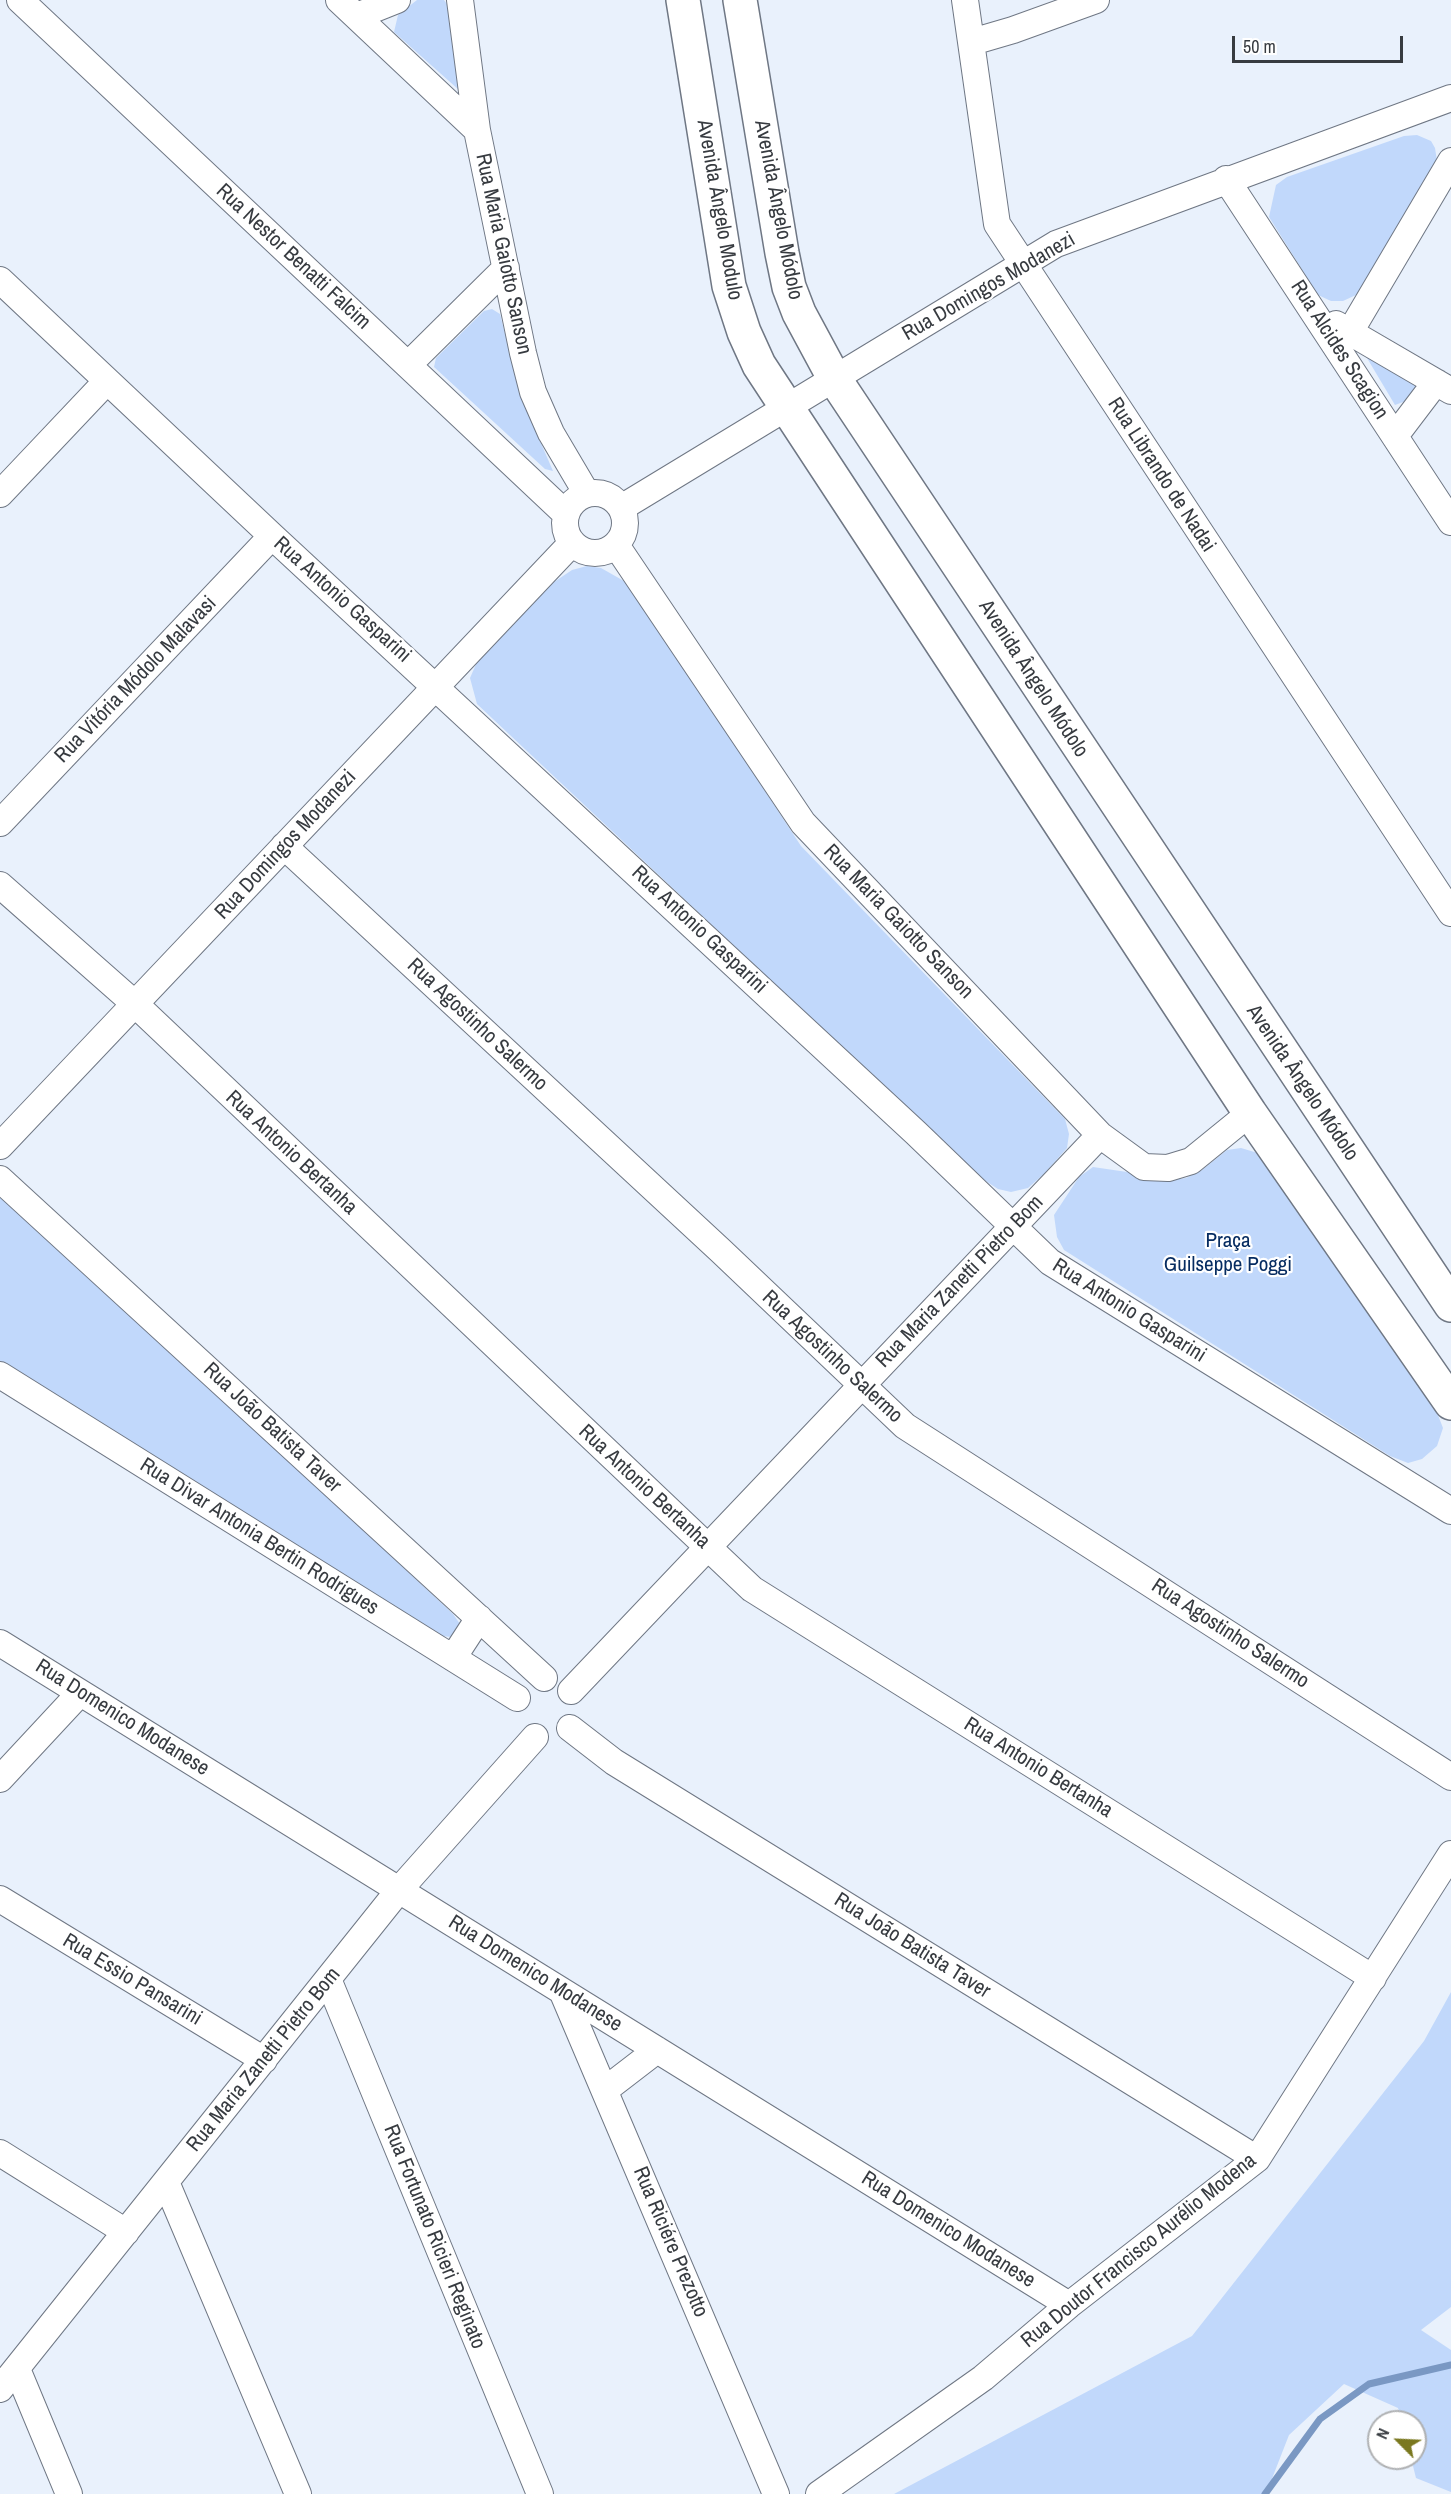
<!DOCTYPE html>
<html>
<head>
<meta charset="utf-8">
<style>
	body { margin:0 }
	#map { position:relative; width:1451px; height:2494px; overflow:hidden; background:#e9f1fc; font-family:"Archivo Narrow",sans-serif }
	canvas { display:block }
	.north { position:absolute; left:1367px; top:2410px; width:60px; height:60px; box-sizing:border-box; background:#fff; border:2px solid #afb1b3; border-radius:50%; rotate:294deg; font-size:16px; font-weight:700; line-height:24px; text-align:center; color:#373b40 }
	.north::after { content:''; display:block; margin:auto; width:21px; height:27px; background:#7a781f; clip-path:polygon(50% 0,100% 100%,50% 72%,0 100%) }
	.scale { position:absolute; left:1232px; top:36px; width:171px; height:27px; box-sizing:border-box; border:3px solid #373b40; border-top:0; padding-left:8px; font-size:18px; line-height:21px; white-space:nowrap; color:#373b40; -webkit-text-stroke:4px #fff; paint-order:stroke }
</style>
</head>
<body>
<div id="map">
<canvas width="1451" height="2494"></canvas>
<div class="north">N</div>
<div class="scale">50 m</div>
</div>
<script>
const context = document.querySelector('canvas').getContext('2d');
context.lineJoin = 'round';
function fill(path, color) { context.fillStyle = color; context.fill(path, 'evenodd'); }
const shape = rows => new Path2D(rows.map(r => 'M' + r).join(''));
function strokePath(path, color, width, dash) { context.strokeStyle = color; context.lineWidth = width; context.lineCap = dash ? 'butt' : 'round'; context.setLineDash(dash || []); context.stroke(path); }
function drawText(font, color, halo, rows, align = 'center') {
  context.font = font + ' "Archivo Narrow",sans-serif'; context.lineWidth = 4.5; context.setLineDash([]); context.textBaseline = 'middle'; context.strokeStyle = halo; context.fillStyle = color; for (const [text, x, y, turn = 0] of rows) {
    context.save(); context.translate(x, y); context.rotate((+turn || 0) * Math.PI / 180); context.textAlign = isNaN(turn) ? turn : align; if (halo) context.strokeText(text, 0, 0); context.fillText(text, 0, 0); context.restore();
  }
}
fill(shape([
	[417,0,444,0,449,7,459,90,394,32,398,15],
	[1417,135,1431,141,1435,148,1437,161,1363,285,1356,295,1343,301,1331,301,1318,295,1269,217,1276,185,1287,177,1404,136],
	[492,309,500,314,521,397,553,471,545,469,434,367,436,358,484,311],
	[1364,353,1420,382,1411,399,1395,405],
	[587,566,601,568,624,581,633,590,801,846,1065,1119,1069,1134,1067,1148,1044,1174,1028,1188,1011,1192,998,1189,981,1178,477,704,470,678,477,662,554,582,572,570],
	[1241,1148,1261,1154,1434,1405,1443,1428,1437,1446,1422,1459,1408,1463,1390,1456,1064,1250,1057,1237,1054,1215,1079,1177,1093,1167,1127,1172,1151,1180,1171,1180,1186,1178,1202,1170,1227,1150],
	[0,1196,20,1209,453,1614,460,1624,451,1637,443,1636,403,1612,0,1361],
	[1451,1992,1451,2307,1421,2330,1451,2350,1451,2492,1416,2478,1411,2458,1415,2458,1415,2422,1402,2422,1398,2408,1344,2384,1289,2435,1266,2494,894,2494,1192,2336,1424,2041]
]), '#c1d8fb');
strokePath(shape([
	[1265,2494,1320,2419,1369,2384,1451,2365]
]), '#7a98c3', 7);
const street = shape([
	[20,0,566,514],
	[339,0,477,130],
	[460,0,477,130,523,353,533,392,551,433,587,494],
	[965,0,997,224,1451,913],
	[357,16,397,0],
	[972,42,1013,30,1096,0],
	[1226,179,1451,522],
	[0,280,272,536,916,1133,1050,1262,1451,1511],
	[1336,324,1451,391],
	[1350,332,1451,161],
	[408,365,506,268],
	[1395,436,1436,382],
	'565 523a30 30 0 1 1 60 0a30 30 0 1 1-60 0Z',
	[0,494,107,381],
	[621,508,1056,244,1451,98],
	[616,545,803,823,1100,1135,1144,1167,1168,1168,1191,1161,1250,1113],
	[0,823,272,536],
	[284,846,721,1251,905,1426,1451,1777],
	[0,885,135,1004,752,1589,1373,1978],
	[0,1146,572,543],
	[0,1179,544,1678],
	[0,1375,517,1698],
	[0,1643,1069,2305],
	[453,1658,479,1618],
	[571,1691,1100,1135],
	[570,1728,614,1762,1257,2159],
	[0,1779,80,1693],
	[0,1899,264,2060],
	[328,1979,540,2494],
	[562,1991,776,2494],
	[605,2090,657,2050],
	[0,2153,126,2232],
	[166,2182,298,2494],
	[17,2369,69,2494],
	[0,2389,399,1890,535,1737],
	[819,2494,983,2378,1069,2305,1257,2159,1451,1854]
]);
const secondary = shape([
	[683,0,729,286,744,332,759,365,1250,1113,1451,1403],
	[740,0,782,253,789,287,799,313,834,378,1451,1305]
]);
strokePath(street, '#6f7784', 28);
strokePath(secondary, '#6f7784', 36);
strokePath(street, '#fff', 26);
strokePath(secondary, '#fff', 33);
drawText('21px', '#373b40', '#fff', [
	["Avenida Ângelo Modulo",719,210,80],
	["Avenida Ângelo Módolo",778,210,79],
	["Rua Maria Gaiotto Sanson",503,254,78],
	["Rua Nestor Benatti Falcim",293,257,43],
	["Rua Domingos Modanezi",989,287,-30],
	["Rua Alcides Scagion",1339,350,57],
	["Rua Librando de Nadai",1161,475,57],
	["Rua Antonio Gasparini",342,600,42],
	["Avenida Ângelo Módolo",1033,679,57],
	["Rua Vitória Módolo Malavasi",136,680,-46],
	["Rua Domingos Modanezi",286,845,-47],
	["Rua Maria Gaiotto Sanson",898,922,46],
	["Rua Antonio Gasparini",699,930,43],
	["Rua Agostinho Salermo",477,1025,43],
	["Avenida Ângelo Módolo",1302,1083,56],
	["Rua Antonio Bertanha",291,1153,43],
	["Rua Maria Zanetti Pietro Bom",960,1282,-46],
	["Rua Antonio Gasparini",1129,1311,32],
	["Rua Agostinho Salermo",832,1357,43],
	["Rua João Batista Taver",272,1428,43],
	["Rua Antonio Bertanha",644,1487,43],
	["Rua Divar Antonia Bertin Rodrigues",259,1537,32],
	["Rua Agostinho Salermo",1230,1634,33],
	["Rua Domenico Modanese",122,1718,32],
	["Rua Antonio Bertanha",1038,1768,32],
	["Rua João Batista Taver",912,1946,32],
	["Rua Domenico Modanese",535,1974,32],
	["Rua Essio Pansarini",132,1980,31],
	["Rua Maria Zanetti Pietro Bom",264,2060,-51],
	["Rua Domenico Modanese",948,2230,32],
	["Rua Fortunato Ricieri Reginato",434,2237,68],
	["Rua Riciére Prezotto",670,2242,67],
	["Rua Doutor Francisco Aurélio Modena",1139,2251,-39]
]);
drawText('21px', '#062c61', '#fff', [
	["Praça",1228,1241],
	["Guilseppe Poggi",1228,1265]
]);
</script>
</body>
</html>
